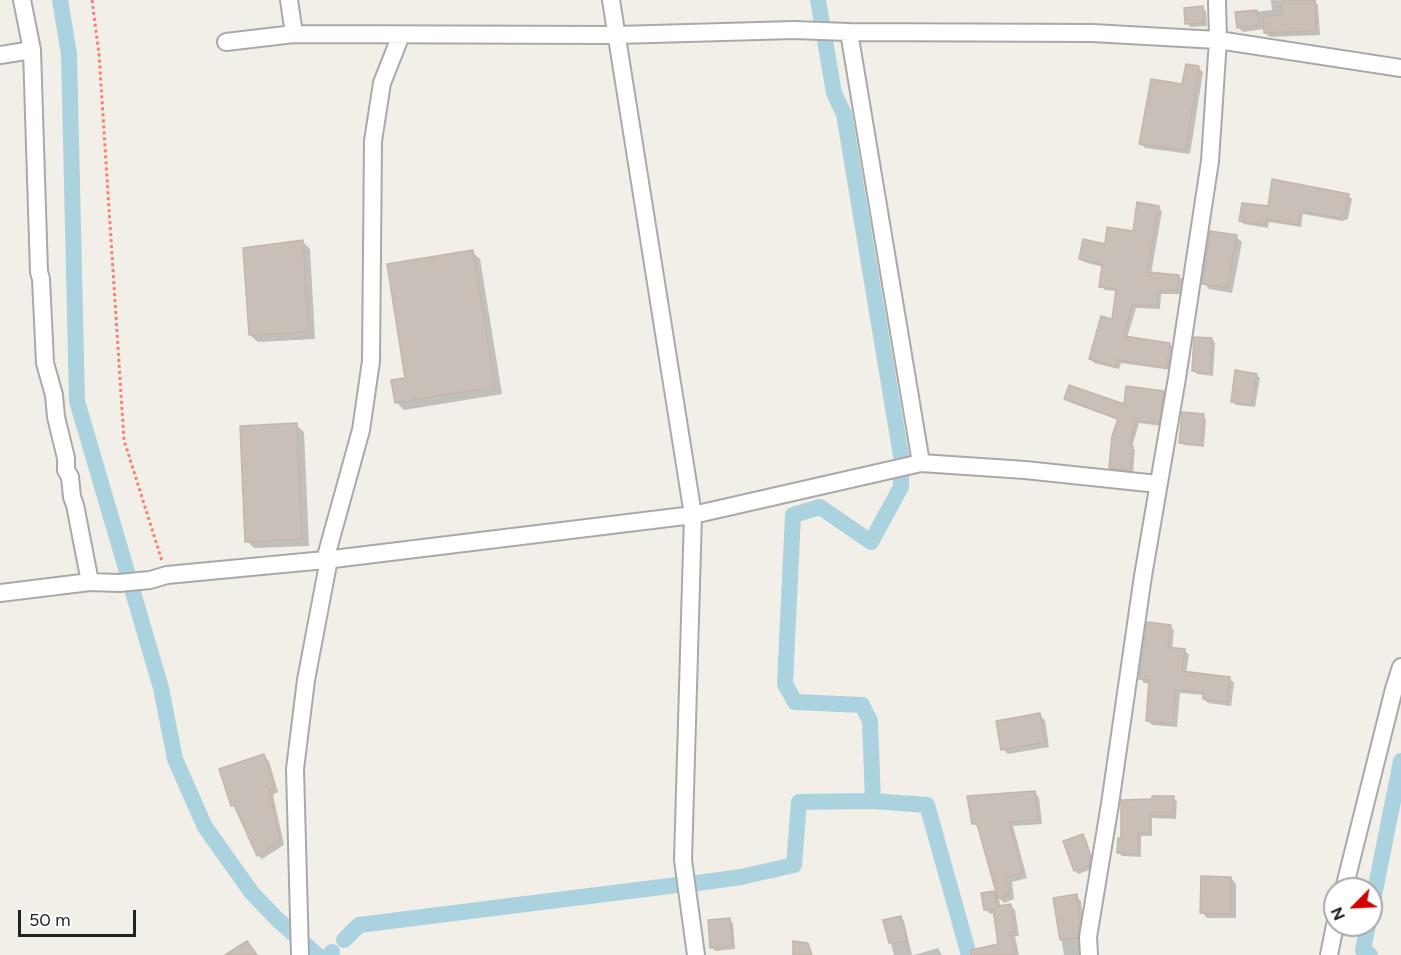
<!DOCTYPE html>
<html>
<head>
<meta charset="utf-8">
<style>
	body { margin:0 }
	#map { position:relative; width:1401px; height:955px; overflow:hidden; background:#f2efe9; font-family:Figtree,sans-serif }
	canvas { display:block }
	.north { position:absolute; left:1323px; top:877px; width:60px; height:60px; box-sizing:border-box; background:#fff; border:2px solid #a7a7a7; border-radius:50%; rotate:246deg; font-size:16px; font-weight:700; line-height:24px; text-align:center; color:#222 }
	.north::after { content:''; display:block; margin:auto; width:21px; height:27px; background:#d40000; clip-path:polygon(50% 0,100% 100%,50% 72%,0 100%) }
	.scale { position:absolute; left:18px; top:910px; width:118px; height:27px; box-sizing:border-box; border:3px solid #222; border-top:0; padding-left:8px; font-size:18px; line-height:21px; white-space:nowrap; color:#222; -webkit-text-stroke:4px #fff; paint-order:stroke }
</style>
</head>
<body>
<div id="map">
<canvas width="1401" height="955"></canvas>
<div class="north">N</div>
<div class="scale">50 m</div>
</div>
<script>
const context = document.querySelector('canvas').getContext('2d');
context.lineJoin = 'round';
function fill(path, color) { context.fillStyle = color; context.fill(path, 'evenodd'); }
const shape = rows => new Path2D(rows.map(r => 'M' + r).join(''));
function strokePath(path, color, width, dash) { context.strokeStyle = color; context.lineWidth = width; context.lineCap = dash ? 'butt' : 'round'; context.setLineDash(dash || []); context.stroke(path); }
fill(shape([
	[1271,0,1314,1,1318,5,1320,35,1270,37,1265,33,1265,29,1243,32,1238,27,1237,14,1272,10],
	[1202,8,1206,11,1207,26,1190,27,1187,23],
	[1199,68,1203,72,1190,154,1145,148,1141,144],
	[1348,196,1352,199,1348,219,1342,221,1303,214,1301,227,1269,222,1268,228,1244,224,1241,221],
	[1158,207,1162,211,1151,274,1179,276,1183,280,1181,294,1161,294,1160,309,1136,308,1127,338,1170,344,1173,348,1171,370,1121,363,1119,369,1094,363,1091,359,1113,321,1117,291,1105,290,1101,286,1103,267,1084,262,1080,258,1134,233],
	[1236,237,1242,242,1232,293,1209,289,1204,283],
	[302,241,310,249,315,339,258,342,250,335],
	[472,252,480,259,502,394,404,410,396,402],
	[1212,339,1215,343,1213,376,1197,374,1193,370],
	[1256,375,1260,378,1255,407,1236,405,1232,401],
	[1163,392,1167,395,1162,426,1139,423,1132,447,1135,450,1133,473,1113,471,1110,467,1119,420,1069,402,1066,399,1126,406],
	[1203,416,1206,419,1204,447,1184,445,1181,442],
	[296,425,304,432,309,546,254,548,247,541],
	[1170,626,1174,630,1172,649,1185,651,1189,655,1186,673,1230,679,1234,683,1231,706,1208,703,1204,699,1205,695,1180,693,1177,727,1152,725,1148,721,1151,683,1144,683,1140,678],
	[1039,715,1045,720,1049,747,1008,754,1003,749],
	[264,756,269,761,278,792,273,795,284,845,262,859,258,855,237,810,232,805],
	[1034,792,1039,797,1042,824,1013,826,1027,878,1012,882,1014,899,1004,903,999,898,979,828,974,823],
	[1173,798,1177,801,1176,819,1152,818,1152,836,1141,836,1141,857,1122,856,1119,853,1123,839,1123,801],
	[1082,836,1086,839,1093,861,1092,869,1078,874,1075,870],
	[1231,878,1236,884,1236,918,1207,918,1202,912],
	[994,892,998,897,1001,907,1011,906,1015,910,1019,936,1015,936,1019,955,990,955,1000,945,995,913,990,914,985,909],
	[1076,896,1081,901,1084,924,1082,955,1064,955,1055,899],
	[901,918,904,921,912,955,894,955,885,921],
	[729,919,733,923,735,949,715,951,712,947],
	[938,948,942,955,914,955]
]), '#0003');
strokePath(shape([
	[60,0,69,54,77,401,161,688,175,759,205,827,252,893,277,919,317,955],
	[818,0,834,93,844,114,901,456],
	[873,801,870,721,862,705,795,702,785,684,793,515,820,507,871,542,901,487,901,477],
	[697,883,741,877,794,865,799,802,873,801,927,805,969,955],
	[1371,911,1401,761],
	[1368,925,1363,950,1370,955],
	[344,940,359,925,677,885],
	[329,955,332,952]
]), '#aad3df', 16);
const building = shape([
	[1282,0,1315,0,1316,31,1264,33,1263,16,1282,15,1282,0],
	[1203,6,1204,23,1185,24,1184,8,1203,6],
	[1257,10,1259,25,1237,28,1235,12,1257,10],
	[1186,64,1199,66,1186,150,1139,144,1151,79,1182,84,1186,64],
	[1272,179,1349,194,1345,215,1338,218,1300,211,1298,225,1266,219,1265,225,1239,221,1242,203,1268,206,1272,179],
	[1137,202,1159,206,1147,272,1179,275,1177,290,1158,291,1157,306,1132,305,1124,336,1170,343,1167,368,1117,360,1116,367,1089,359,1101,316,1112,319,1116,289,1099,287,1102,265,1079,259,1083,239,1105,244,1107,227,1133,231,1137,202],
	[1210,231,1237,235,1227,288,1202,284,1210,231],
	[303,240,309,332,249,335,243,248,303,240],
	[473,250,495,387,395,403,391,380,405,378,387,264,473,250],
	[1194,337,1212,338,1210,374,1192,371,1194,337],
	[1235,370,1257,374,1252,405,1231,402,1235,370],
	[1069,385,1124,404,1126,386,1164,391,1159,423,1136,421,1129,445,1133,446,1130,470,1109,468,1112,436,1118,419,1064,399,1069,385],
	[1182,412,1204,414,1201,445,1179,443,1182,412],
	[297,423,302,539,245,542,240,426,297,423],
	[1147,622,1171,625,1168,647,1185,649,1182,671,1230,677,1227,702,1203,699,1203,692,1176,690,1173,724,1146,721,1149,680,1139,679,1147,622],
	[1040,713,1045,742,1001,750,996,721,1040,713],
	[264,754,275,787,269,790,280,840,257,856,234,805,231,806,219,769,264,754],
	[1035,791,1038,820,1009,822,1023,873,1007,878,1010,894,998,899,977,824,972,824,967,796,1035,791],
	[1152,796,1174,796,1173,816,1149,816,1150,833,1138,833,1138,854,1117,853,1118,838,1121,838,1121,800,1152,799,1152,796],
	[1083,834,1091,857,1089,866,1074,871,1063,841,1083,834],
	[1201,876,1231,877,1231,914,1200,913,1201,876],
	[994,891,998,906,1011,904,1015,932,1011,932,1016,955,971,955,971,950,998,944,993,909,984,910,981,893,994,891],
	[1077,894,1080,918,1078,938,1060,940,1053,898,1077,894],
	[901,916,907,941,889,943,883,920,901,916],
	[730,918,733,946,710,948,708,920,730,918],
	[247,941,257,955,225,955,247,941],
	[793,941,808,943,812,955,793,955,793,941]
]);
fill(building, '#c7bfb8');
strokePath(building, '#c4b6ab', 1.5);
const minor = shape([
	[22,0,32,50,39,272,41,279,45,363,54,395,56,417,66,458,66,470,70,477,72,497,75,505,90,582],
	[289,0,294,34],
	[611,0,693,515,683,860,696,955],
	[849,32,921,463],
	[226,42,294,34,617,35,794,30,849,32,1092,33,1218,40,1401,68],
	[0,55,32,50],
	[325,560,361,430,371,361,373,141,382,83,401,35],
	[0,593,90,582,119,583,150,580,167,575,325,560,693,515,921,463,1025,470,1158,484],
	[1344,889,1394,689,1401,667],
	[300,955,295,769,306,680,329,559],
	[1089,955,1088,937,1110,804,1143,576,1177,378,1210,161,1218,40,1217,0],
	[1329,955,1335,925]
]);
strokePath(minor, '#a9a9a9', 20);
strokePath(shape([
	[92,0,99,54,124,440,162,561]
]), '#fa8072', 3, [3, 3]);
strokePath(minor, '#fff', 16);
</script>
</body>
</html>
